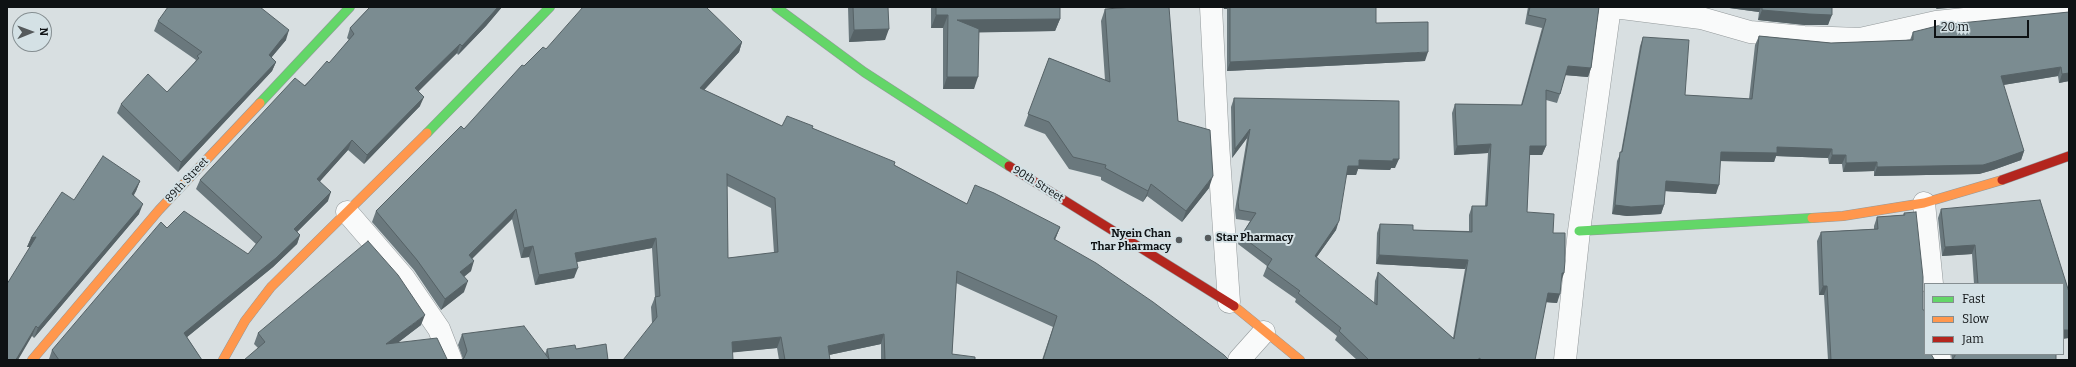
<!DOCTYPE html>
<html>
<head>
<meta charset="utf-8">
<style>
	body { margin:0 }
	#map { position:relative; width:2076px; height:367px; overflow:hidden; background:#d8dfe1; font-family:Bitter,serif }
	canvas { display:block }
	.frame { position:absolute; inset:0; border:8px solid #0e1214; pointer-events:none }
	.legend { position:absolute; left:1924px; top:283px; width:140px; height:72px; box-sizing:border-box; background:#d4e1e5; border:1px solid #858e91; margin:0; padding:5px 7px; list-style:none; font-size:12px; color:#0e1214 }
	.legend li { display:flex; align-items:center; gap:8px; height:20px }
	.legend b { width:20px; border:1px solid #858e91 }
	.north { position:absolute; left:12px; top:12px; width:40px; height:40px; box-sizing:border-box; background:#d4e1e5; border:1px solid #858e91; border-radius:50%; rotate:89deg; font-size:11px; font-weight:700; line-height:16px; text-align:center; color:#0e1214 }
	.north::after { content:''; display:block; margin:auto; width:14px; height:18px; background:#555a5c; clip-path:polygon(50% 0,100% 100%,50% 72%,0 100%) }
	.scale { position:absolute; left:1934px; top:20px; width:95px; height:18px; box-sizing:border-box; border:2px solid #0e1214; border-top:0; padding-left:5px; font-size:12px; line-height:14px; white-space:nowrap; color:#0e1214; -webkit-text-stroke:3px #d4e1e5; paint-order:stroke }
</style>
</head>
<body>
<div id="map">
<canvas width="2076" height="367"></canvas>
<div class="frame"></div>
<ul class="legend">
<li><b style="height:5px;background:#63d668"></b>Fast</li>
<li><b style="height:5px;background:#ff974d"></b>Slow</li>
<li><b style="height:5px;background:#b3261e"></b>Jam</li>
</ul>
<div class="north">N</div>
<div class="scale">20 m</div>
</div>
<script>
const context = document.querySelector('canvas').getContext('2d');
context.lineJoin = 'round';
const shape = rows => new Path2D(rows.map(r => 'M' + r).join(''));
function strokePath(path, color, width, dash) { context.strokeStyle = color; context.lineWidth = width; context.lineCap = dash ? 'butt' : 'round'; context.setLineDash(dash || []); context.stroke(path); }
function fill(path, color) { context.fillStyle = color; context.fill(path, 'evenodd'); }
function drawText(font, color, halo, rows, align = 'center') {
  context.font = font + ' Bitter,serif'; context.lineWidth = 4; context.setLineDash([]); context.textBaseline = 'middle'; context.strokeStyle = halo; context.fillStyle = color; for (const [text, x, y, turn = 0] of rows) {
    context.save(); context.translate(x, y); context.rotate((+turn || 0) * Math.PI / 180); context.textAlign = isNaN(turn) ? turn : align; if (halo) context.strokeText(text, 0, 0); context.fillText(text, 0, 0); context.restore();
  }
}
const street = shape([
	[1211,7,1218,143,1229,302],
	[1614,7,1701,18,1750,32,1804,37,1860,39,1936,22,2069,8],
	[1924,203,1932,284],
	[347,212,404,278,439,329,451,360],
	[1939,354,1940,360],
	[1239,360,1264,332],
	[1565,360,1579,231,1610,7]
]);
const fast = shape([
	[776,7,864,72,1009,166],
	[260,103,350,7],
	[427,133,550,7],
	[1579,231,1812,218]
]);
const slow = shape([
	[1812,218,1843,216,1924,203,2002,180],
	[1234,306,1300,360],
	[32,360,159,210,260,103],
	[223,360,245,321,271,287,427,133]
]);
const jam = shape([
	[1009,166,1234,306],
	[2002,180,2069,156]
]);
strokePath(street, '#93999b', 23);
strokePath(fast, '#93999b', 10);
strokePath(slow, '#93999b', 10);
strokePath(jam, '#93999b', 10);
strokePath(street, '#f9fafa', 22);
strokePath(fast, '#63d668', 9);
strokePath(slow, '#ff974d', 9);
strokePath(jam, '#b3261e', 9);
fill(shape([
	[370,7,502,7,486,26,458,55,457,53,418,91,420,106,364,164,348,150,320,181,328,201,297,232,300,235,297,244,273,267,187,337,202,360,49,360,49,359,52,350,167,228,248,254,256,244,196,189,200,180,329,63,349,40,347,38,350,28],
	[848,7,888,7,885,40,849,42],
	[931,7,1060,7,1060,19,1055,31,979,32,974,89,943,89,943,28,931,28],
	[1223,7,1376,7,1376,23,1425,61,1227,71,1227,9,1224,9],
	[1528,7,1599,7,1591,68,1588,77,1565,75,1560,94,1557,103,1546,100,1546,146,1542,155,1529,155,1527,212,1553,233,1561,282,1557,303,1546,302,1535,360,1357,360,1335,340,1337,336,1295,302,1296,299,1263,276,1267,266,1238,244,1241,236,1250,221,1236,219,1235,210,1247,138,1232,158,1231,107,1234,98,1395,168,1391,168,1390,170,1358,169,1356,175,1346,175,1336,230,1316,258,1374,303,1375,281,1378,272,1453,338,1465,269,1376,264,1377,233,1380,224,1413,230,1469,231,1469,215,1472,206,1485,206,1488,153,1454,155,1452,113,1455,104,1521,105,1542,28,1525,24],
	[1722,7,1832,7,1828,25,1805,25,1758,20,1759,12],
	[1105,9,1178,121,1209,188,1182,222,1147,196,1143,202,1101,180,1101,177,1069,169,1045,134,1024,126,1049,58,1105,80,1101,21],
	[2069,12,2069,81,2059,83,2058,76,2003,85,2024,151,2021,160,1993,170,1979,174,1874,176,1874,171,1843,172,1842,164,1829,164,1828,158,1776,156,1774,162,1720,161,1716,194,1665,191,1664,205,1661,214,1627,216,1612,214,1617,161,1621,152,1640,46,1643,37,1685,95,1749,99,1755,45,1759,36,1831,43,1910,40,1913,32],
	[158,21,286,40,271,58,276,62,272,71,178,172,117,113,121,104,167,92,194,63,196,60,154,31],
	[742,42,739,52,704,90,782,126,812,128,894,165,967,204,1060,227,1055,240,1229,360,1042,360,1053,327,956,283,952,354,975,360,881,360,881,344,829,355,830,360,779,360,777,348,733,352,652,323,651,307,655,297,652,248,577,262,574,278,535,285,529,257,521,258,512,219,472,258,471,271,464,277,464,292,441,310,414,270,372,222,376,211,464,129,524,66,546,49],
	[727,186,771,208,774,253,728,258],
	[140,181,136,191,134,195,139,214,34,338,32,336,30,247,27,247,31,238,74,200],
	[1941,209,2063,284,1974,284,1972,254,1942,256,1938,218],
	[1904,213,1923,310,1925,354,1935,360,1828,360,1824,295,1819,295,1817,241,1821,232,1874,229,1874,226,1877,217,1903,215],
	[421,325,397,343,447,359,258,348,254,344,258,333],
	[462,334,545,354,547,349,576,349,608,360,463,359,458,345],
	[1951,354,2056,354,1952,359]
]), '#6a787d');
fill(shape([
	[498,7,502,7,486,26,458,55,462,46],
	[1224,7,1228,7,1227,9,1224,9],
	[1722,7,1761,7,1759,12],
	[1937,7,1959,7,1936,9],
	[1762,10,1832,15,1828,25,1805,25,1758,20],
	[936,15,948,15,943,28,931,28],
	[1060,19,1055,31,952,33,957,20],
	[889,29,885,40,849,42,854,30],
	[289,30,286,40,265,65,269,55],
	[742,42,739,52,696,99,700,88],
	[460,44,457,53,412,98,415,88],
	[1428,52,1425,61,1227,71,1230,62],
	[276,62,272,71,178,172,181,162],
	[1568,66,1591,68,1588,77,1564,75],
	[2061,67,2058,76,1997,86,2001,76],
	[2069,73,2069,81,2059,83,2062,74],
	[947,77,978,77,974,89,943,89],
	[424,97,420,106,364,164,367,155],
	[1250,129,1247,138,1232,158,1235,149],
	[352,140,348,150,314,188,317,179],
	[1491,144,1488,153,1454,155,1457,146],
	[1530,146,1546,146,1542,155,1527,155],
	[1777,147,1832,149,1828,158,1776,156,1774,162,1717,161,1721,152],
	[2024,151,2021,160,1993,170,1979,174,1874,176,1877,167],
	[1832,155,1846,155,1842,164,1829,164],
	[1393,159,1399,159,1395,168,1391,168,1390,170,1358,169,1356,175,1345,175,1348,166,1359,160],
	[1877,162,1874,171,1843,172,1846,163],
	[1213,176,1209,188,1182,222,1186,211],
	[140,181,136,191,128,204,132,194],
	[1666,181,1719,185,1716,194,1663,191],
	[1151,184,1147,196,1143,202,1148,191],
	[331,192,328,201,291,238,294,229],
	[143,204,139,214,34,338,38,328],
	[1615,205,1664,205,1661,214,1627,216,1612,214],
	[516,209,512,219,466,265,469,255],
	[1339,221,1336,230,1311,265,1315,256],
	[1060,227,1056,237,1050,249,1054,239],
	[300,235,297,244,273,267,181,342,184,333],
	[36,237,33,247,27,247,31,238],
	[656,238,652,248,571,263,575,253],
	[1975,245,1972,254,1942,256,1945,247],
	[533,246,529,257,521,258,524,248],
	[1379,255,1468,260,1465,269,1376,264],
	[474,261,471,271,457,282,460,272],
	[578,268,574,278,535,285,539,275],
	[1562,273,1564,273,1561,282],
	[468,281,464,292,441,310,445,299],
	[1823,286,1827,286,1824,295,1819,295],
	[1548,293,1560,294,1557,303,1544,302],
	[425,315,421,325,382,355,386,344],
	[36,326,32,336,18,360,15,360],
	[2063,330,2069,330,2069,338,2063,339],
	[884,334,881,344,824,356,828,346],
	[781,337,777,348,728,353,732,342]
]), '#566266');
const building = shape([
	[168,7,260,7,289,30,269,55,276,62,181,162,121,104,148,74,167,92,199,58,197,56,202,52,158,21,168,7],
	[370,7,498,7,490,16,462,46,460,44,415,88,424,97,367,155,352,140,317,179,331,192,294,229,300,235,276,258,184,333,202,360,59,360,52,350,161,222,167,228,184,211,248,254,262,237,200,180,295,78,305,86,327,61,329,63,354,34,350,28,370,7],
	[583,7,706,7,742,42,700,88,782,126,787,116,813,126,812,128,895,162,894,165,967,204,975,185,994,193,1060,227,1054,239,1096,263,1153,302,1224,355,1229,360,1043,360,1057,316,957,271,952,354,975,357,975,360,885,360,884,334,828,346,830,360,785,360,781,337,732,342,733,360,623,360,657,317,655,297,660,296,656,238,575,253,578,268,539,275,533,246,524,248,516,209,469,255,474,261,460,272,468,281,445,299,417,260,376,211,461,126,464,129,522,65,524,66,543,47,546,49,583,7],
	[727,174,775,198,778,252,728,258,727,174],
	[853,7,888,7,889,29,854,30,853,7],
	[936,7,1060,7,1060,19,957,20,979,29,978,77,947,77,948,15,936,15,936,7],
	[1134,7,1169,7,1178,121,1210,130,1213,176,1186,211,1151,184,1148,191,1105,168,1106,165,1073,157,1049,122,1028,114,1049,58,1110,82,1105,9,1134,7],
	[1230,7,1376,7,1376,23,1428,22,1428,52,1230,62,1230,7],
	[1530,7,1599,7,1591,68,1568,66,1560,94,1546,90,1546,146,1530,146,1527,212,1554,214,1553,233,1565,233,1565,261,1564,273,1562,273,1560,294,1548,293,1535,360,1480,360,1480,358,1477,360,1369,360,1339,331,1341,328,1298,293,1300,291,1267,267,1272,259,1241,236,1256,213,1239,210,1238,202,1250,129,1235,149,1234,98,1399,101,1399,159,1393,159,1393,161,1359,160,1359,166,1348,166,1339,221,1315,256,1377,305,1378,272,1454,339,1468,260,1379,255,1380,224,1413,225,1413,230,1472,232,1472,206,1487,206,1491,144,1457,146,1455,104,1522,105,1546,19,1528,15,1530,7],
	[1762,7,1832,7,1832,15,1809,14,1762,10,1762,7],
	[2069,12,2069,73,2062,74,2061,67,2001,76,2024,151,1996,161,1983,165,1877,167,1877,162,1846,163,1846,155,1832,155,1832,149,1777,147,1777,153,1721,152,1719,185,1666,181,1664,205,1631,207,1615,205,1620,152,1622,152,1643,37,1689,40,1685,95,1752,99,1759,36,1831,43,1913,40,1913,32,1941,25,2069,12],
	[103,156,140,181,132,194,143,204,38,328,36,326,17,358,15,360,7,360,7,284,36,237,31,238,62,192,74,200,103,156],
	[2040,200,2069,292,2069,330,2063,330,2063,284,1978,284,1975,245,1945,247,1941,209,2040,200],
	[1916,212,1923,277,1923,310,1925,310,1925,354,1931,354,1934,359,1935,360,1831,360,1827,286,1823,286,1821,232,1878,229,1877,217,1905,215,1904,213,1916,212],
	[368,241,398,275,425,315,386,344,437,338,447,359,448,360,244,360,265,342,258,333,368,241],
	[524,326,549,359,547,349,575,345,576,349,606,344,608,360,461,360,464,358,467,351,462,334,524,326],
	[1955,354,2056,354,2056,360,1952,360,1955,356,1955,354]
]);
fill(building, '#7b8c91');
strokePath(building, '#566266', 1);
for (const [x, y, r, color] of [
	[1208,238,4,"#555a5c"],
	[1179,240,4,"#555a5c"]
]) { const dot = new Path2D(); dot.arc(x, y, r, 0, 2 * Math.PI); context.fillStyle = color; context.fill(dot); strokePath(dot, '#d4e1e5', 1.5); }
drawText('11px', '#0e1214', '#d4e1e5', [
	["89th Street",187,180,-47],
	["90th Street",1038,184,32]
]);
drawText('bold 11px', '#0e1214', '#d4e1e5', [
	["Nyein Chan",1171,234],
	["Thar Pharmacy",1171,247],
	["Star Pharmacy",1216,238,"left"]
], 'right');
</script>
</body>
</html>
